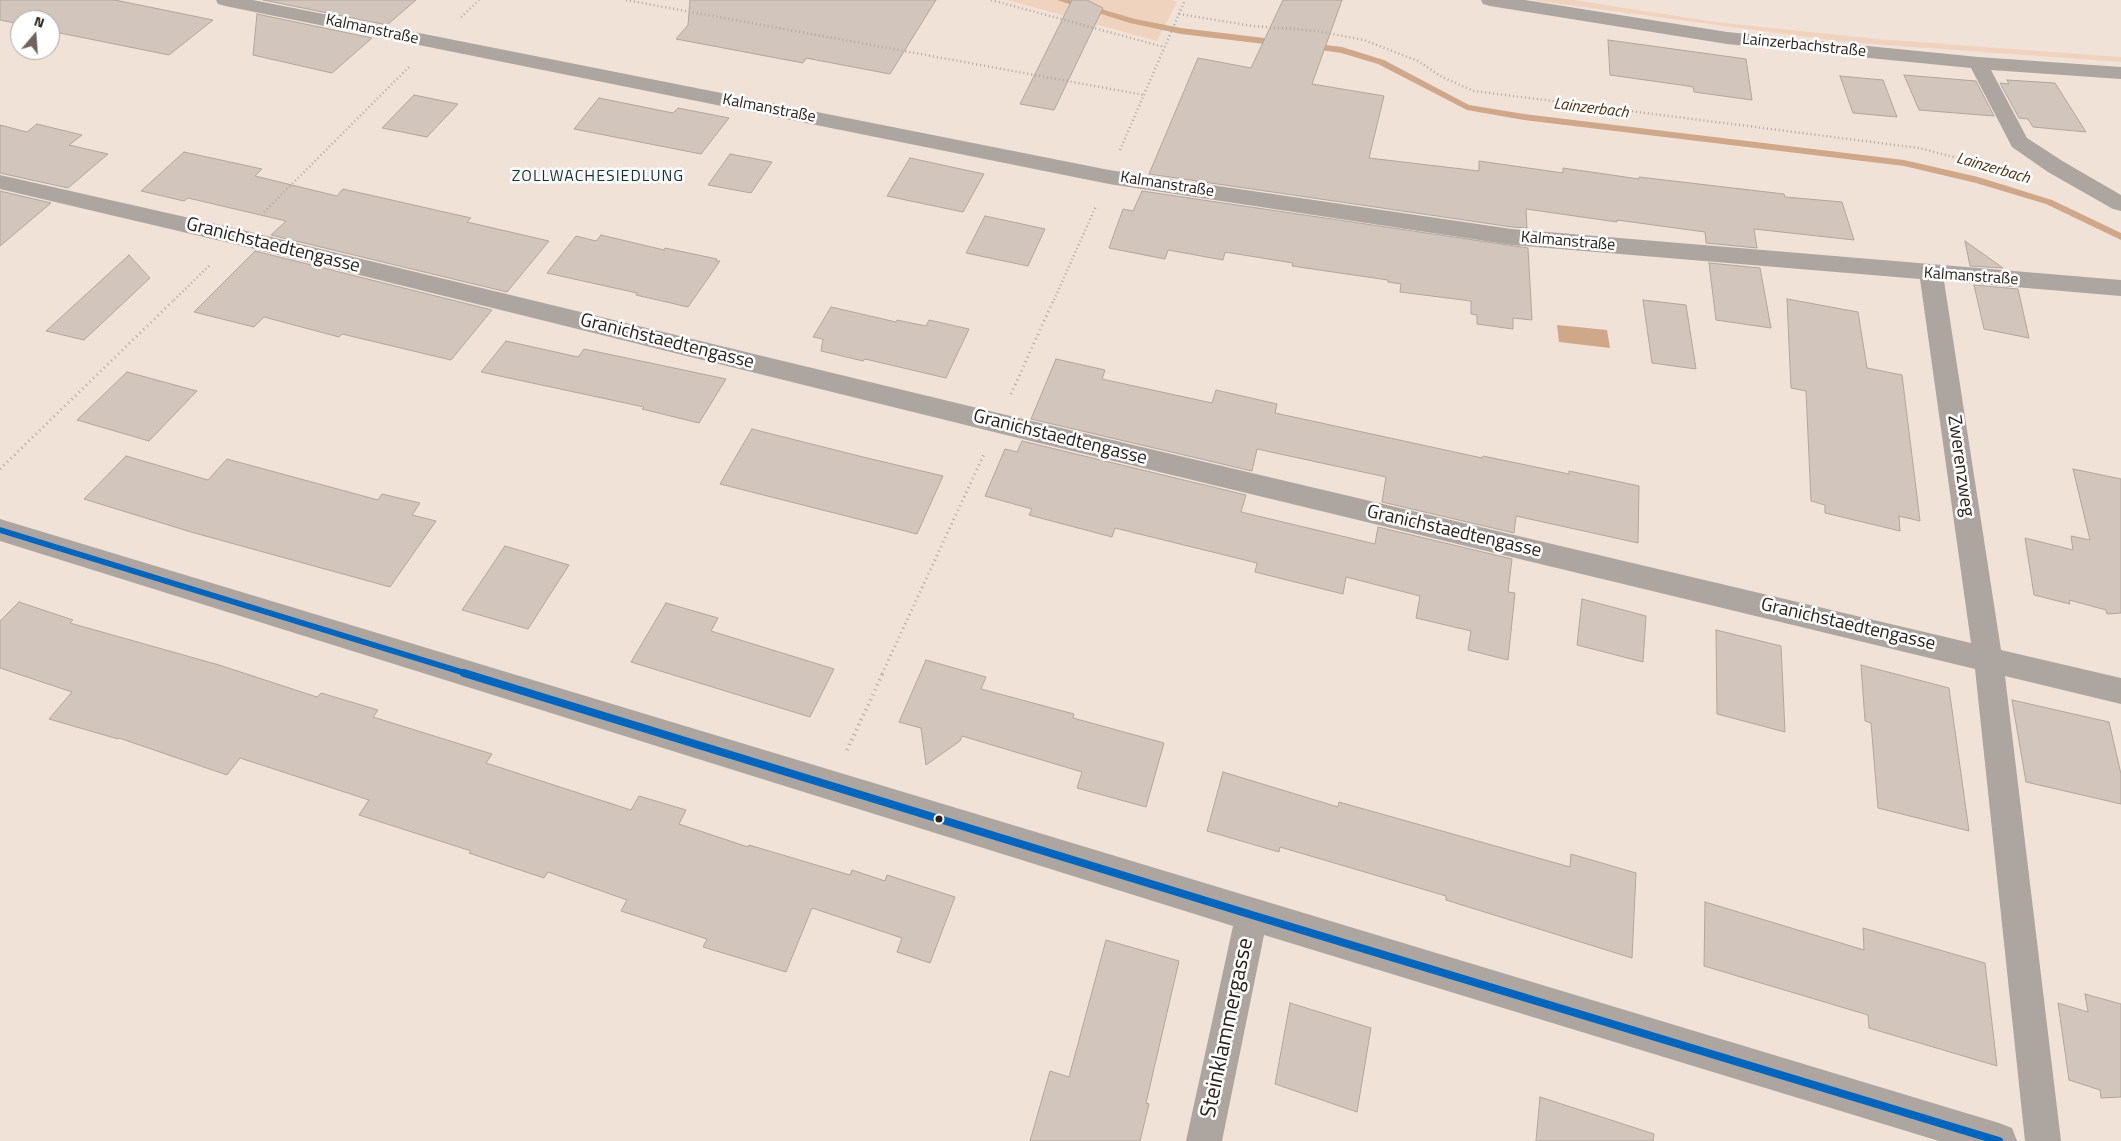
<!DOCTYPE html>
<html>
<head>
<meta charset="utf-8">
<style>
	body { margin:0 }
	#map { position:relative; width:2121px; height:1141px; overflow:hidden; background:#f1e2d7; font-family:"Titillium Web",sans-serif }
	canvas { display:block }
	.north { position:absolute; left:10px; top:10px; width:50px; height:50px; box-sizing:border-box; background:#fff; border:1px solid #aaa6a3; border-radius:50%; rotate:18deg; font-size:14px; font-weight:700; line-height:20px; text-align:center; color:#2b211a }
	.north::after { content:''; display:block; margin:auto; width:18px; height:22px; background:#70655c; clip-path:polygon(50% 0,100% 100%,50% 72%,0 100%) }
</style>
</head>
<body>
<div id="map">
<canvas width="2121" height="1141"></canvas>
<div class="north">N</div>
</div>
<script>
const context = document.querySelector('canvas').getContext('2d');
context.lineJoin = 'round';
function fill(path, color) { context.fillStyle = color; context.fill(path, 'evenodd'); }
const shape = rows => new Path2D(rows.map(r => 'M' + r).join(''));
function strokePath(path, color, width, dash) { context.strokeStyle = color; context.lineWidth = width; context.lineCap = dash ? 'butt' : 'round'; context.setLineDash(dash || []); context.stroke(path); }
function drawText(font, color, halo, rows, align = 'center') {
  context.font = font + ' "Titillium Web",sans-serif'; context.lineWidth = 5; context.setLineDash([]); context.textBaseline = 'middle'; context.strokeStyle = halo; context.fillStyle = color; for (const [text, x, y, turn = 0] of rows) {
    context.save(); context.translate(x, y); context.rotate((+turn || 0) * Math.PI / 180); context.textAlign = isNaN(turn) ? turn : align; if (halo) context.strokeText(text, 0, 0); context.fillText(text, 0, 0); context.restore();
  }
}
fill(shape([
	[1007,0,1171,0,1177,2,1157,41],
	[1531,0,1573,0,1715,22,1877,39,2121,57,2121,62,1844,42]
]), '#f0d3be');
fill(shape([
	[1557,325,1607,330,1610,348,1559,342]
]), '#cfa789');
fill(shape([
	[1057,0,1070,0,1135,19,1181,28,1281,40,1285,43,1281,46,1181,34,1130,23,1057,0],
	[1309,43,1342,47,1384,60,1469,105,1524,114,1904,160,1978,177,2052,200,2121,233,2121,240,2046,204,1976,183,1904,166,1524,120,1467,110,1378,64,1341,53,1306,48,1305,46,1309,43]
]), '#cfa789');
const building = shape([
	[0,0,115,0,213,20,169,55,50,31,50,20,20,20,20,24,0,20,0,0],
	[263,0,416,0,387,25,263,0],
	[690,0,936,0,890,74,806,58,803,63,676,39,688,25,690,0],
	[1072,0,1087,0,1103,8,1054,110,1020,104,1072,0],
	[1283,0,1342,0,1312,84,1384,96,1369,158,1479,171,1479,161,1563,173,1563,168,1639,179,1639,177,1784,194,1785,197,1842,202,1854,240,1754,229,1757,248,1706,243,1705,232,1617,220,1617,222,1526,209,1527,228,1512,227,1149,174,1198,58,1251,68,1283,0],
	[257,14,372,38,332,73,253,55,257,14],
	[1608,40,1746,59,1752,100,1694,92,1693,87,1681,85,1610,75,1608,40],
	[1904,75,1976,81,1994,116,1919,110,1904,75],
	[1840,76,1883,80,1897,117,1853,113,1840,76],
	[2007,80,2055,83,2086,132,2033,127,2028,119,2019,118,2000,83,2009,84,2007,80],
	[414,95,458,104,427,137,382,128,414,95],
	[599,98,673,113,678,108,729,118,701,154,574,129,599,98],
	[37,124,82,135,69,145,108,154,68,188,0,173,0,125,27,132,37,124],
	[184,152,262,169,255,176,337,196,343,189,471,218,467,222,549,241,507,292,271,235,286,221,188,198,184,201,141,191,184,152],
	[730,154,772,162,751,193,708,185,730,154],
	[910,158,984,174,963,212,887,196,910,158],
	[0,191,51,203,0,246,0,191],
	[1142,191,1528,248,1532,320,1513,318,1513,329,1477,324,1477,315,1471,314,1471,301,1400,292,1401,284,1388,282,1388,280,1292,266,1293,263,1225,252,1223,260,1168,250,1165,259,1109,248,1123,209,1133,211,1142,191],
	[985,216,1045,229,1028,266,966,253,985,216],
	[601,235,664,250,665,248,717,259,716,261,720,261,688,307,636,295,637,293,547,273,576,236,596,241,601,235],
	[1965,241,2003,268,1970,266,1965,241],
	[255,251,492,310,451,360,342,334,339,337,264,317,254,327,194,312,255,251],
	[129,255,150,278,84,340,46,331,129,255],
	[1709,263,1760,268,1771,328,1716,320,1709,263],
	[1974,285,2018,289,2029,338,1984,329,1974,285],
	[1787,299,1858,312,1867,368,1902,375,1920,521,1899,516,1900,531,1825,513,1825,505,1811,501,1806,391,1791,388,1787,299],
	[1643,300,1686,305,1696,369,1652,363,1643,300],
	[831,307,896,322,897,320,926,326,929,320,969,329,946,378,865,359,863,361,821,351,823,339,813,337,831,307],
	[506,341,578,357,584,349,726,379,699,423,642,409,644,407,481,372,506,341],
	[1056,359,1105,370,1102,379,1212,403,1216,390,1277,404,1275,413,1482,458,1483,456,1569,474,1569,471,1639,486,1638,543,1516,516,1514,533,1382,502,1386,477,1257,449,1252,471,1031,419,1056,359],
	[127,372,197,391,149,441,77,420,127,372],
	[752,429,863,457,943,476,917,534,720,484,752,429],
	[1022,441,1246,495,1241,512,1375,544,1378,527,1512,559,1508,592,1515,593,1508,660,1468,650,1471,631,1416,618,1420,596,1346,577,1343,594,1255,572,1257,563,1115,528,1112,537,1029,515,1032,509,985,496,1005,449,1017,452,1022,441],
	[126,456,208,480,227,459,378,500,382,494,420,503,412,515,436,521,390,587,191,532,84,499,126,456],
	[2073,469,2121,479,2121,613,2107,614,2106,610,2069,600,2070,604,2034,595,2025,538,2073,550,2071,536,2090,540,2073,469],
	[505,546,569,565,528,629,462,610,505,546],
	[1582,599,1646,616,1643,662,1577,645,1582,599],
	[19,602,73,620,70,623,219,665,317,697,321,693,378,710,373,717,492,754,486,763,631,810,639,796,686,810,679,824,748,847,749,845,850,875,852,870,885,881,887,875,955,897,930,963,897,952,902,938,812,908,786,972,703,947,707,939,621,911,627,900,548,872,544,878,469,853,471,851,359,815,369,800,240,758,227,775,119,738,118,739,49,719,72,692,0,668,0,621,19,602],
	[666,603,718,618,711,631,834,669,810,717,631,662,666,603],
	[1716,630,1781,646,1785,732,1717,714,1716,630],
	[926,660,986,677,981,689,1074,714,1073,718,1164,743,1146,807,1077,788,1082,772,962,736,960,741,926,765,921,728,899,722,926,660],
	[1861,665,1949,688,1969,831,1878,808,1871,723,1865,721,1861,665],
	[2012,700,2109,722,2121,774,2121,804,2026,782,2012,700],
	[1223,772,1338,807,1339,802,1570,867,1571,854,1636,873,1632,958,1446,900,1446,896,1280,847,1279,852,1207,831,1223,772],
	[1705,902,1864,950,1863,928,1985,963,1997,1066,1869,1028,1868,1015,1704,966,1705,902],
	[1106,940,1179,961,1146,1103,1149,1104,1140,1141,1030,1141,1050,1071,1069,1077,1106,940],
	[2085,994,2121,1004,2121,1097,2101,1098,2100,1090,2069,1080,2058,1003,2088,1012,2085,994],
	[1290,1003,1371,1028,1357,1112,1275,1084,1290,1003],
	[1540,1097,1654,1134,1653,1141,1536,1141,1540,1097]
]);
fill(building, '#d1c5bc');
strokePath(building, '#b1a59d', 1);
strokePath(shape([
	[626,0,1144,95],
	[991,0,1164,47],
	[1179,14,1253,26,1317,31,1364,40,1418,61,1442,77,1474,91,1919,148,2000,169],
	[461,17,479,0],
	[1120,150,1185,0],
	[264,212,410,66],
	[174,300,211,264],
	[1054,300,1096,206]
]), '#b1a9a3', 2.5, [1, 3]);
strokePath(shape([
	[1011,394,1054,299],
	[0,469,175,299],
	[882,674,985,452]
]), '#b1a9a3', 3, [1, 4]);
strokePath(shape([
	[847,750,883,673]
]), '#b1a9a3', 4, [1, 4.5]);
fill(shape([
	[216,0,253,0,1109,170,1512,229,2121,280,2121,296,1944,281,2001,650,2121,678,2121,704,2005,676,2061,1141,2025,1141,1975,669,998,433,238,245,0,189,0,175,238,229,998,413,1971,643,1920,279,1512,245,1109,184,225,6,218,4,216,0],
	[1481,0,1525,0,1727,32,1978,57,2121,67,2121,79,1991,70,2027,138,2064,162,2121,195,2121,211,2113,209,2048,172,2012,147,1971,68,1727,44,1490,6,1483,4,1481,0],
	[0,519,1999,1123,2012,1128,2017,1141,1939,1141,1264,935,1222,1141,1186,1141,1233,926,0,541,0,519]
]), '#aca5a0');
strokePath(shape([
	[0,530,468,674]
]), '#0065bd', 5.5);
strokePath(shape([
	[464,673,1252,915,1999,1141]
]), '#0065bd', 8);
for (const [x, y, r, color] of [
	[939,819,4.5,"#2b211a"]
]) { const dot = new Path2D(); dot.arc(x, y, r, 0, 2 * Math.PI); context.fillStyle = color; context.fill(dot); strokePath(dot, '#fff', 2); }
drawText('16px', '#2b211a', '#fff', [
	["Kalmanstraße",372,30,12],
	["Lainzerbachstraße",1804,46,6],
	["Kalmanstraße",769,109,11],
	["Kalmanstraße",1167,185,9],
	["Kalmanstraße",1568,242,5],
	["Kalmanstraße",1971,277,4]
]);
drawText('italic 16px', '#4f2d0f', '#fff', [
	["Lainzerbach",1591,109,7],
	["Lainzerbach",1993,169,16]
]);
context.letterSpacing = '1px';
drawText('16px', '#103237', '#fff', [
	["ZOLLWACHESIEDLUNG",598,177]
]);
context.letterSpacing = '0px';
drawText('19px', '#2b211a', '#fff', [
	["Granichstaedtengasse",273,246,14],
	["Granichstaedtengasse",667,342,14],
	["Granichstaedtengasse",1060,438,14],
	["Zwerenzweg",1960,466,82],
	["Granichstaedtengasse",1454,532,13],
	["Granichstaedtengasse",1848,625,13]
]);
drawText('22px', '#2b211a', '#fff', [
	["Steinklammergasse",1228,1028,-78]
]);
</script>
</body>
</html>
